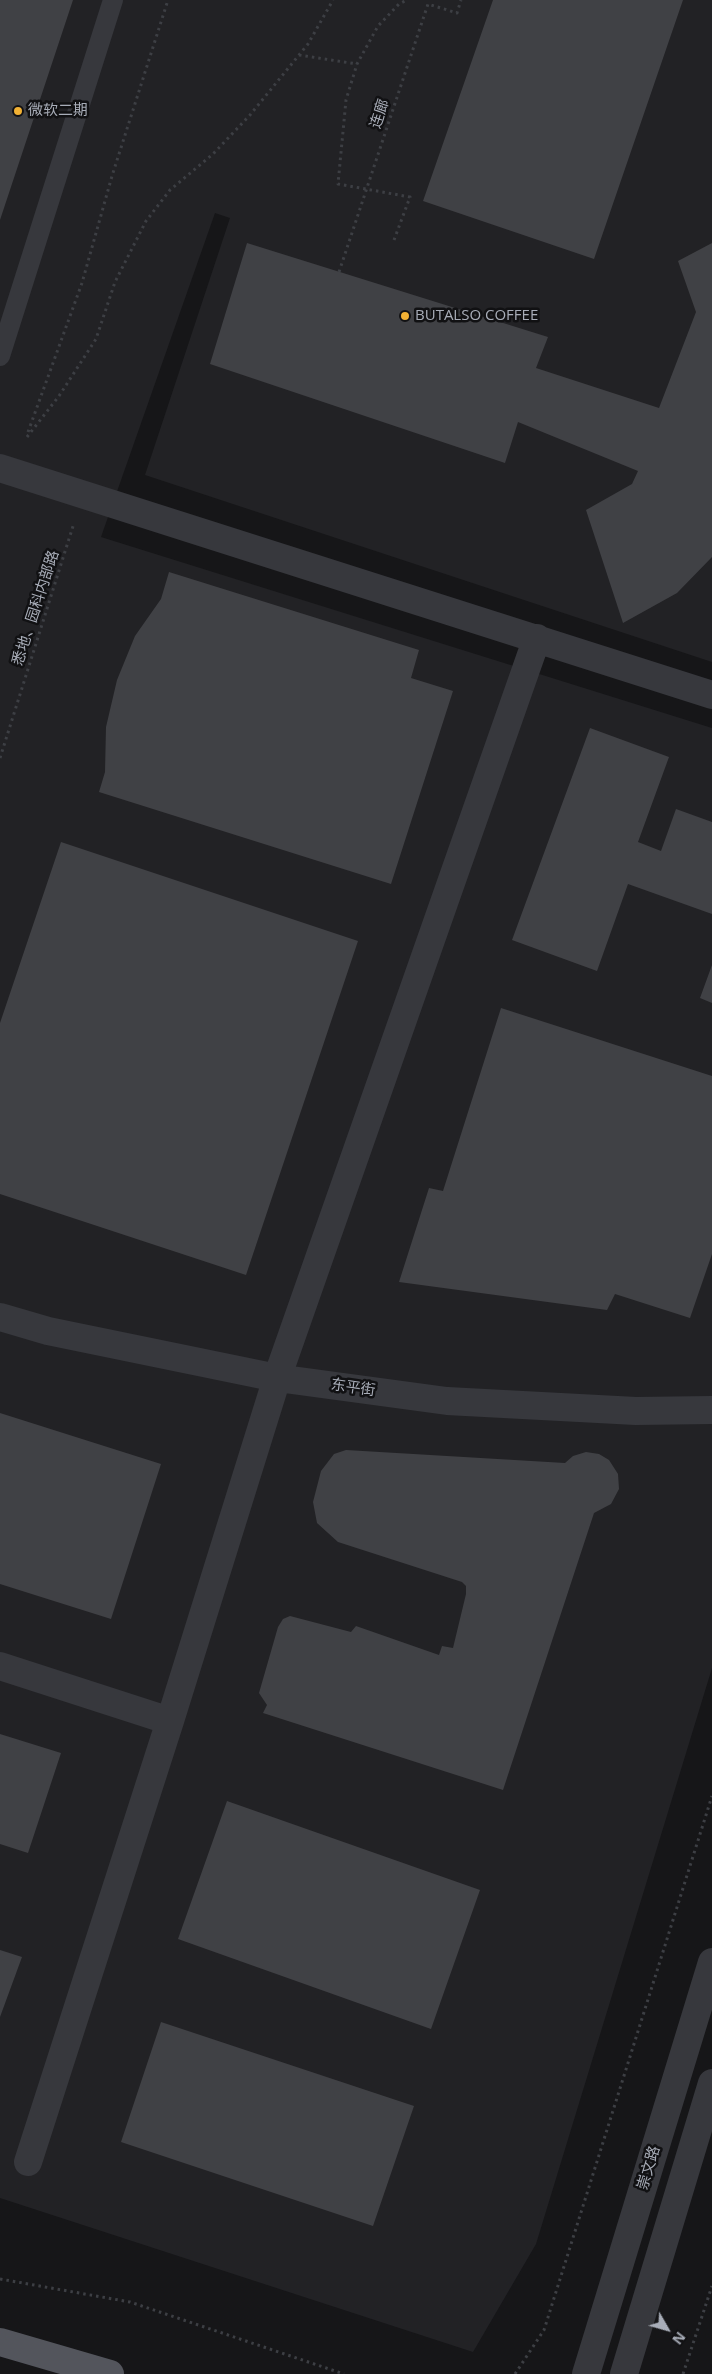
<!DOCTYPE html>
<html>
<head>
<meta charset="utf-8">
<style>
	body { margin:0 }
	#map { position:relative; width:712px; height:2374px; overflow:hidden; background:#161618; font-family:"Open Sans",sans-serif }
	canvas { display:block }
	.north { position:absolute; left:642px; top:2304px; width:50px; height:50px; -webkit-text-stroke:4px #111113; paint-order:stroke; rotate:128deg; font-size:14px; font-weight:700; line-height:20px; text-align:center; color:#a8adb8 }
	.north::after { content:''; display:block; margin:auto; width:18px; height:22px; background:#a8adb8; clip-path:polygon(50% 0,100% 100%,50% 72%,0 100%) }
</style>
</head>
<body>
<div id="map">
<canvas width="712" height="2374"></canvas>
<div class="north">N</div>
</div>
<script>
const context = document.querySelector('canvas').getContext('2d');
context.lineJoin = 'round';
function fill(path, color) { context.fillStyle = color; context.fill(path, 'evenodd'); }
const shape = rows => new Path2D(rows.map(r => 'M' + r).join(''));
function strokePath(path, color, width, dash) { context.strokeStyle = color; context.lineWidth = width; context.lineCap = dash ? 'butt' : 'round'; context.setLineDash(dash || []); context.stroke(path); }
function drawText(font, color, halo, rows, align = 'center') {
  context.font = font + ' "Open Sans","Noto Sans SC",sans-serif'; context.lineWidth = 5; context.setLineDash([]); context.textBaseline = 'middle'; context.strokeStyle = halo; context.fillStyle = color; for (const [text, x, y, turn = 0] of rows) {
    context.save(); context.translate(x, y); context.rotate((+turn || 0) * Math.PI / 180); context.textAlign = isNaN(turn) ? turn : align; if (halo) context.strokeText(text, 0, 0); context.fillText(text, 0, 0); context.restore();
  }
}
fill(shape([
	[0,0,712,0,712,662,145,475,230,218,215,213,101,537,712,728,712,1668,536,2244,473,2352,0,2198]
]), '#222225');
fill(shape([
	[0,0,73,0,0,220],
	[493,0,683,0,594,259,423,201],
	[247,243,548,337,536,368,659,408,696,312,678,261,712,243,712,557,677,593,623,623,586,510,632,484,638,471,518,422,505,463,210,364],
	[169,572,419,650,411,678,453,691,391,884,99,792,105,772,106,727,117,680,135,636,161,599],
	[590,728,669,757,638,842,661,851,676,809,712,822,712,914,628,884,597,971,512,940],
	[61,842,358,941,246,1275,0,1194,0,1023],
	[712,965,712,1003,700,998],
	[501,1008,712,1076,712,1254,690,1318,615,1294,607,1310,399,1282,429,1188,443,1191],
	[0,1413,161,1464,111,1619,0,1584],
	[346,1450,565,1463,573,1456,586,1452,599,1454,609,1460,618,1474,619,1489,611,1504,594,1513,503,1790,263,1713,267,1705,259,1693,278,1627,283,1619,290,1616,351,1632,356,1626,439,1655,442,1646,453,1648,466,1594,466,1586,462,1582,338,1542,317,1523,313,1502,321,1471,334,1454],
	[0,1734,61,1753,28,1853,0,1844],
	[227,1801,480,1890,431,2029,178,1939],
	[0,1950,22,1957,0,2017],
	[161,2022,414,2106,373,2226,121,2142]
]), '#404145');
strokePath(shape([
	[299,55,357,64],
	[394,240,410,197,338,184,346,100,357,64,378,26,399,4,407,0],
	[28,432,82,283,112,176,168,0],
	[27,437,59,396,96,339,115,282,146,221,170,190,213,154,250,115,308,44,333,0],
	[0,758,74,523],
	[0,2279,130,2302,344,2374],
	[515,2374,544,2330,712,1796],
	[683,2374,712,2286]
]), '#3d3f44', 3, [2.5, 4]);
strokePath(shape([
	[0,356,113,0]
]), '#37383d', 20);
strokePath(shape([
	[0,468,712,695],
	[0,1317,48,1331,277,1378,447,1401,636,1411,712,1410],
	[0,1666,170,1721],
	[28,2162,170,1721,277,1378,537,638],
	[586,2374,712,1962],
	[624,2374,712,2083]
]), '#37383d', 28);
strokePath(shape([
	[0,2342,110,2374]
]), '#53555c', 28);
strokePath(shape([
	[339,272,428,4,457,13,461,0]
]), '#3d3f44', 3, [2.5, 4]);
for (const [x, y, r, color] of [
	[18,111,5,"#f2b134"],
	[405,316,5,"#f2b134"]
]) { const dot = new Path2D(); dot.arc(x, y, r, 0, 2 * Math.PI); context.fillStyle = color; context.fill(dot); strokePath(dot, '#111113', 2); }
drawText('15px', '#a8adb8', '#111113', [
	["微软二期",28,111],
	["BUTALSO COFFEE",415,316]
], 'left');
drawText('15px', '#a8adb8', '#111113', [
	["连廊",380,114,-72],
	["悉地、园科内部路",36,608,-72],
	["东平街",353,1388,8],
	["崇文路",649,2168,-73]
]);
</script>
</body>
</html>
